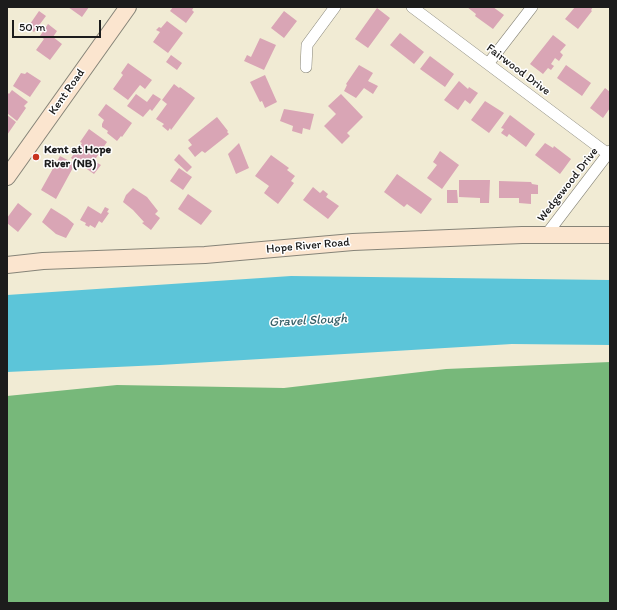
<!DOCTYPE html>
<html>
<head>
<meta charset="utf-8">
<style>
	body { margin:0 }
	#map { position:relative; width:617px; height:610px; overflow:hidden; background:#f1ebd4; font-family:Itim,sans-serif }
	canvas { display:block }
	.frame { position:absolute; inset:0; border:8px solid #1c1c1c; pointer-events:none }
	.scale { position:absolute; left:12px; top:20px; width:89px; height:18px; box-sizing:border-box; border:2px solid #1c1c1c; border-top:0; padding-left:5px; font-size:12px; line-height:14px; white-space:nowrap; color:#1c1c1c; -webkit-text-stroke:3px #fff; paint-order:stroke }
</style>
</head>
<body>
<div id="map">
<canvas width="617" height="610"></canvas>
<div class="frame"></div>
<div class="scale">50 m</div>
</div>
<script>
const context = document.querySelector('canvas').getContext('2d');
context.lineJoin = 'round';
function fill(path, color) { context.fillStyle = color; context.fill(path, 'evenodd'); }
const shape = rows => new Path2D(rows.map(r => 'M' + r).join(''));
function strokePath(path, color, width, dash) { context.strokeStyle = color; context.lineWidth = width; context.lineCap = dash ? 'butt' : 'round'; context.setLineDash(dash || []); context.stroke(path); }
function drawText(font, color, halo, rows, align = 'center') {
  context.font = font + ' Itim,sans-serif'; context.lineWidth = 3; context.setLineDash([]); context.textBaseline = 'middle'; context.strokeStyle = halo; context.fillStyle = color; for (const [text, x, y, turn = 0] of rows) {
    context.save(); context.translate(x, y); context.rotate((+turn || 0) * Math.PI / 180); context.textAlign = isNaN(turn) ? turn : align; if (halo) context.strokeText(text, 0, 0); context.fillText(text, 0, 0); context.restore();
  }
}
fill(shape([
	[610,362,610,603,7,603,7,396,117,385,284,388,446,369]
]), '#77b87a');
fill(shape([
	[291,276,610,280,610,345,512,344,160,365,7,372,7,295]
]), '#5cc5d9');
fill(shape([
	[68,7,89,7,82,17],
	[173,7,194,7,192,10,194,12,186,23,170,11],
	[467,7,493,7,504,15,493,29,475,16,476,14],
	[575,7,593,7,591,10,592,11,578,29,565,19],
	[377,8,390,18,368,48,355,39],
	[39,11,46,16,34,32,28,27],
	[284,11,297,21,284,38,271,28],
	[167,21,183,33,168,53,153,42,160,32,156,30,159,27,161,28],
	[48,24,57,31,53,37,62,44,50,60,36,50,44,39,40,36],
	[400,33,424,52,414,64,390,45],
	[553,35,566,45,560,52,563,55,559,61,555,58,551,64,554,66,551,70,548,68,543,74,530,64],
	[260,38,276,45,264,70,244,61,247,55,251,57],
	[171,55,182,63,177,70,166,62],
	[430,56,454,74,445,87,420,69],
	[128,63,152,80,145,89,140,85,128,100,113,89,123,75,121,73],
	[359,65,373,73,368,81,378,86,373,94,364,88,356,98,344,91,347,85,346,84],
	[566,65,591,83,582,96,557,78],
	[27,72,41,81,30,97,13,86,21,73,25,74],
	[265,75,277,102,265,108,262,101,260,102,250,82],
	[459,81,468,89,469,87,478,93,470,104,465,100,458,110,444,100],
	[174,84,179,88,180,87,195,98,171,130,170,128,168,131,162,126,164,124,156,119,167,104,162,100],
	[605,88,610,92,610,108,603,118,590,108],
	[12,90,28,102,24,106,26,108,17,121,7,113,7,92,9,94],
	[136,94,147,102,153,94,161,99,152,111,150,109,143,117,127,106],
	[341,94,363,117,347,133,350,136,342,144,324,126,336,114,328,106],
	[485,101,504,113,489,133,471,120],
	[106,104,132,123,122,137,121,136,117,141,107,133,108,131,102,127,102,124,104,120,98,115],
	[284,109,314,114,310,130,303,128,302,134,292,131,293,126,280,121],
	[7,115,16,122,7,135],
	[510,115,535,134,526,147,509,134,507,137,501,133,504,129,501,128],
	[217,117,228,131,227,132,229,134,205,153,202,151,195,157,188,148,192,145,188,140],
	[89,129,107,142,94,161,101,165,94,174,71,158,82,143,80,142],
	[239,143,249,168,236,174,228,154],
	[545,143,553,148,554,146,571,159,560,174,535,155],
	[440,151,459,165,442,189,427,178,437,165,433,162],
	[179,154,192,167,187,172,174,160],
	[271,155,289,168,287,170,295,176,291,181,294,183,278,204,264,193,269,186,255,176],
	[60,156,75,164,56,199,41,190],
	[179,168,192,177,183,190,170,181],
	[397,174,432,199,421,214,407,204,404,207,384,192],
	[459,180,490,180,489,203,480,203,480,198,459,197],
	[499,181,531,182,532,184,538,185,538,194,531,194,531,204,519,203,519,198,499,198],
	[313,187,320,193,323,190,328,194,326,197,339,206,328,219,303,200],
	[133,188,147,197,158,211,155,214,160,218,151,230,142,223,144,222,133,210,123,202,126,195],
	[447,190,457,190,458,203,447,203],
	[188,194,212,211,201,225,178,209],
	[18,203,32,214,18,232,7,223,7,218],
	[88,206,101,214,105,207,109,209,107,212,109,213,102,223,99,221,95,228,90,225,89,227,85,225,86,223,80,220],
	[51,208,67,218,74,224,66,238,56,234,42,222]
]), '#d9a5b5');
const street = shape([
	[412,7,608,154],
	[488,64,532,7],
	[306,67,307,45,335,7],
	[546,235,610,151]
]);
const secondary = shape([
	[7,177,128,7],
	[7,265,43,261,205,255,353,242,522,235,610,235]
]);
strokePath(street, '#868478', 12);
strokePath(secondary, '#868478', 18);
strokePath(street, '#fff', 11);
strokePath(secondary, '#fbe5cf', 16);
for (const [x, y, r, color] of [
	[36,157,4,"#c8321e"]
]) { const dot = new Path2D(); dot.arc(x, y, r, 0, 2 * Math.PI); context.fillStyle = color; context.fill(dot); strokePath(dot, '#fff', 1.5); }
drawText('12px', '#1c1c1c', '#fff', [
	["Fairwood Drive",518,70,37],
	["Kent Road",67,92,-55],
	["Wedgewood Drive",568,185,-52],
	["Hope River Road",308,246,-5]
]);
drawText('bold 12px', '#1c1c1c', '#fff', [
	["Kent at Hope",44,150],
	["River (NB)",44,164]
], 'left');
drawText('italic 13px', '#366068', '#fff', [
	["Gravel Slough",308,321,-3]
]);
</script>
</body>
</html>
